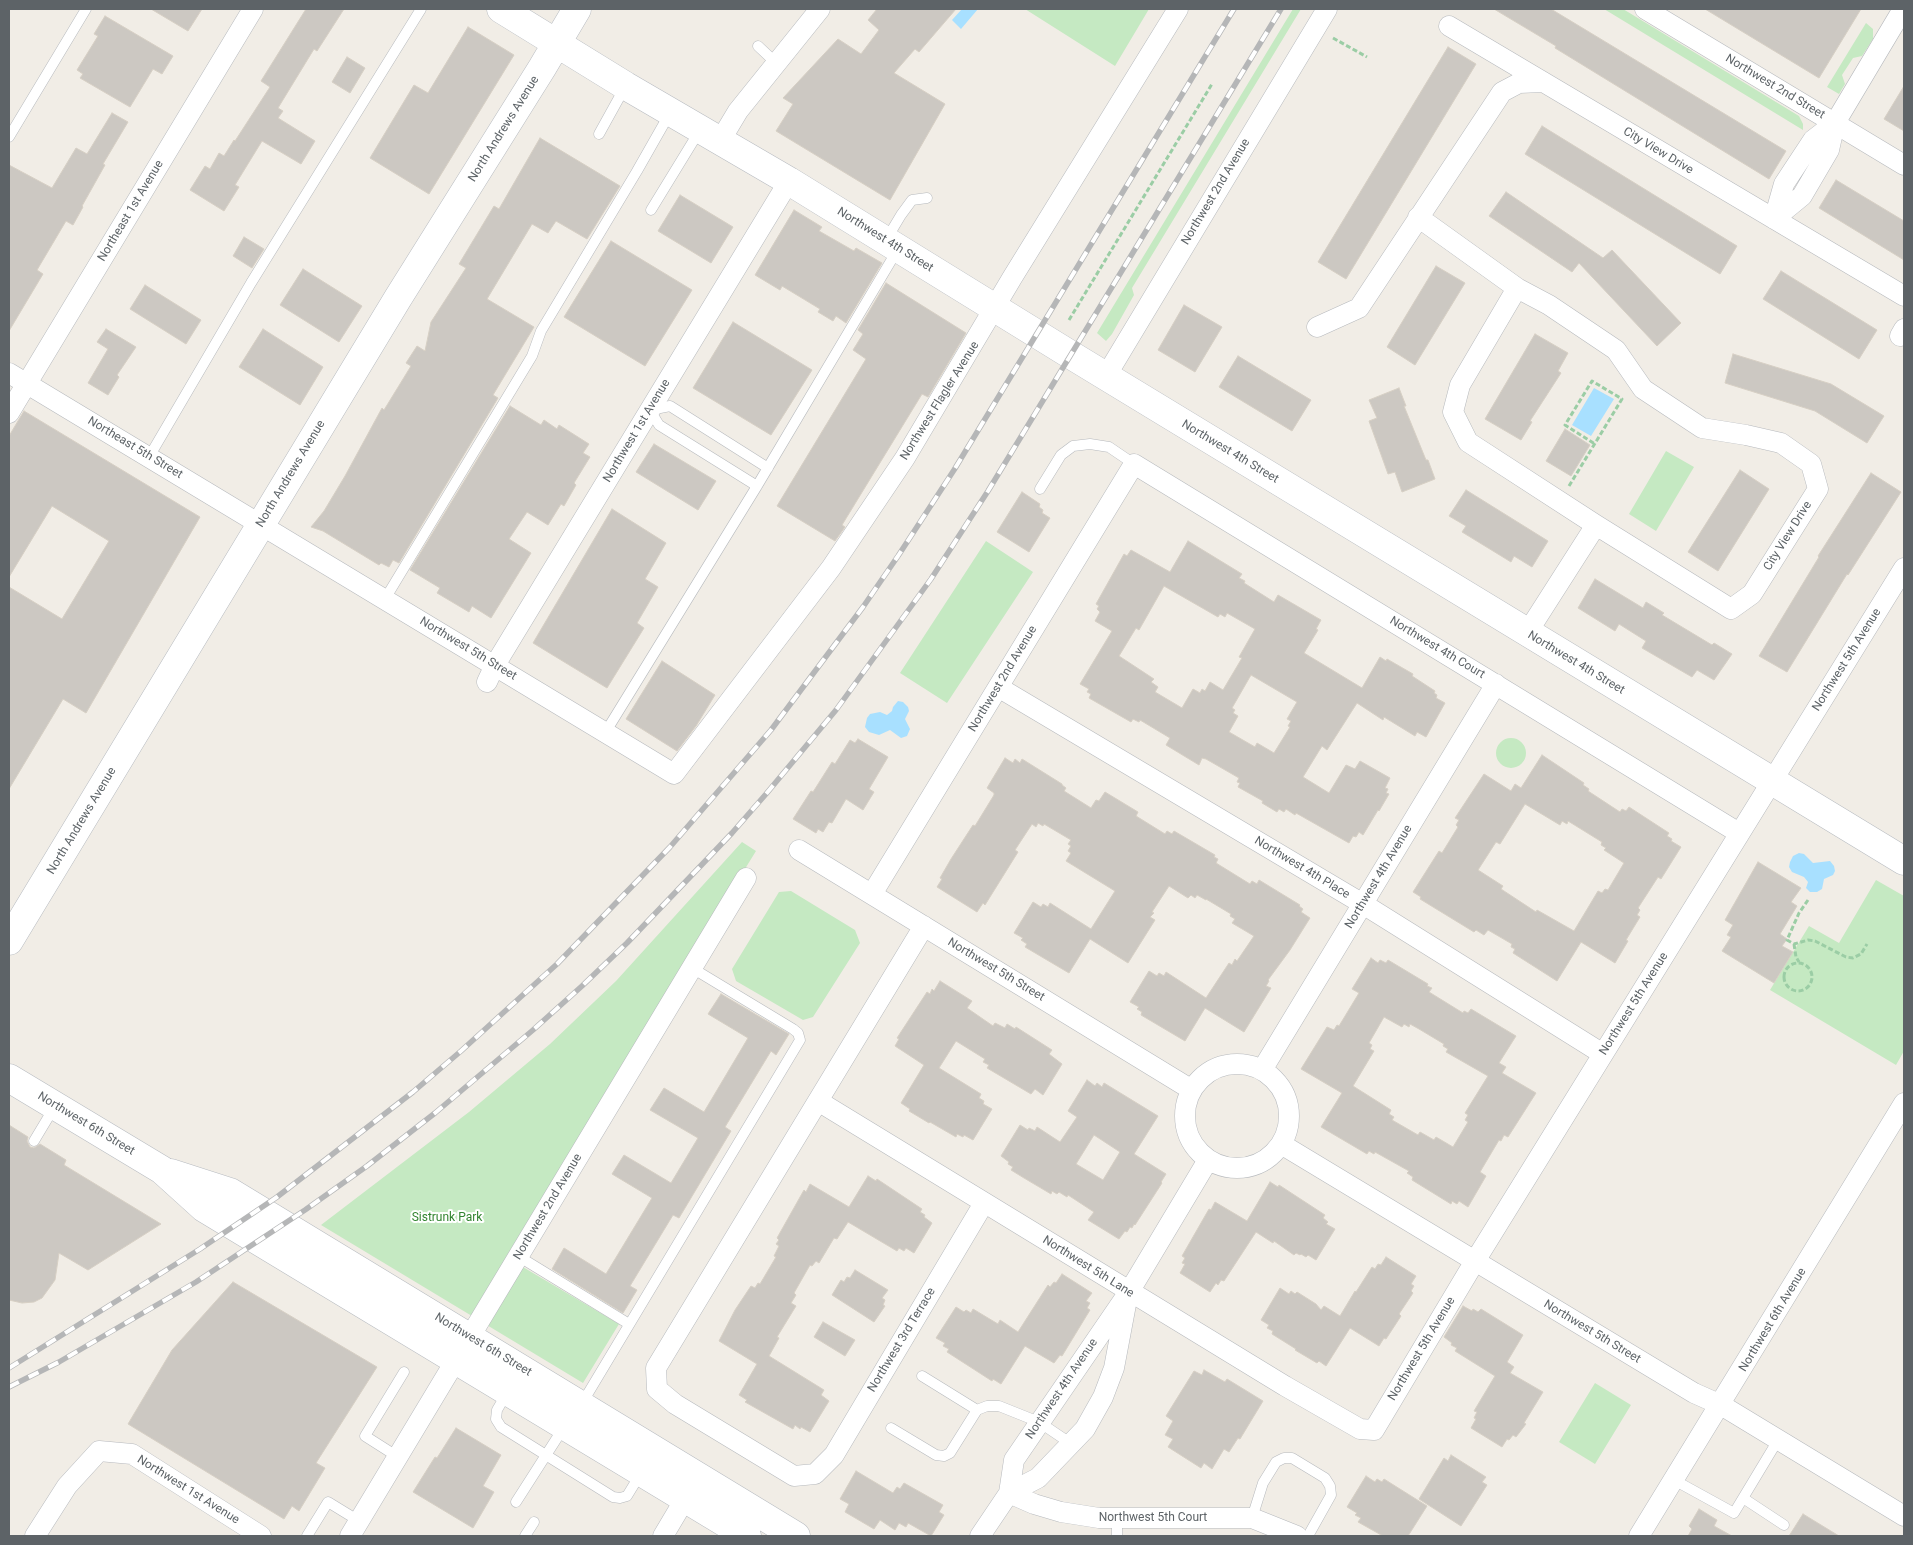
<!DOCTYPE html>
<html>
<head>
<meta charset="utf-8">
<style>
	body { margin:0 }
	#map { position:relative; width:1913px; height:1545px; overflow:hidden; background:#f1ede6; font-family:Roboto,sans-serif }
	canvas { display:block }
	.frame { position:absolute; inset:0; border:10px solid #5d6367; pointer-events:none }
</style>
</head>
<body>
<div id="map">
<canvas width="1913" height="1545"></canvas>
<div class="frame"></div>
</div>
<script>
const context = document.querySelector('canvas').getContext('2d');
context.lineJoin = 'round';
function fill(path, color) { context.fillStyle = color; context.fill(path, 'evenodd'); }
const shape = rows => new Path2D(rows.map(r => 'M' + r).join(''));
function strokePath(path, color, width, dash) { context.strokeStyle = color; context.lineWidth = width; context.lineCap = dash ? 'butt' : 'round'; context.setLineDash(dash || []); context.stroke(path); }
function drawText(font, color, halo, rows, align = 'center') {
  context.font = font + ' Roboto,sans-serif'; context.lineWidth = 4; context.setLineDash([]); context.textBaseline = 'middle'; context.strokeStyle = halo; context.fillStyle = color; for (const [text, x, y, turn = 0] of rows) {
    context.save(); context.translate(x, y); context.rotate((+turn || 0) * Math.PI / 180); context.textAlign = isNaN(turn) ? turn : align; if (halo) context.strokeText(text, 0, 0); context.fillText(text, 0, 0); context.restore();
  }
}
fill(shape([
	[1025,9,1149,9,1115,66],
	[1293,9,1301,9,1132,288,1134,295,1112,334,1106,341,1097,333],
	[1604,9,1623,9,1799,116,1803,124,1803,130],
	[1866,23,1873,29,1873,39,1862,56,1853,58,1842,75,1845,84,1839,94,1827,87],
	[1666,451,1694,467,1656,531,1629,514],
	[986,541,1033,572,947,703,900,673],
	'1496 753a15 15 0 1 1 30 0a15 15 0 1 1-30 0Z',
	[742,842,756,851,506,1257,619,1324,583,1383,321,1225,469,1112,550,1044,616,981],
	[1876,880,1904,896,1904,1051,1896,1065,1770,990,1809,926,1839,943],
	[791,891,855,930,860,943,813,1017,803,1020,736,981,732,969,779,892],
	[1595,1383,1631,1405,1595,1464,1559,1442]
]), '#c5e9c2');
fill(shape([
	[962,9,978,9,961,29,952,20],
	[1594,388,1614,399,1591,436,1572,425],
	[898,701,903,702,908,707,909,711,905,719,910,729,907,736,901,738,890,730,879,735,869,732,865,727,867,718,870,714,880,712,887,715,892,711,893,707],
	[1799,853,1804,854,1813,863,1830,861,1834,866,1835,871,1833,875,1824,879,1822,889,1817,892,1810,892,1806,888,1808,882,1804,877,1792,872,1789,867,1790,862,1793,856]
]), '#a8e0ff');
const building = shape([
	[151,9,202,9,188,31,151,9],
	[306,9,344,9,317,51,314,49,278,108,283,111,278,118,315,141,301,164,262,141,235,185,239,187,224,211,190,190,205,166,210,169,219,153,224,156,234,140,235,141,270,87,261,81,306,9],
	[877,9,956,9,919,52,915,49,894,73,945,104,890,200,776,131,793,104,783,98,838,39,861,54,879,30,868,20,877,9],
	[1494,9,1551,9,1786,151,1769,179,1555,48,1556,46,1494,9],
	[1705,9,1861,9,1819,78,1705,9],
	[105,16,173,56,162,74,153,69,130,107,80,78,83,74,77,70,98,36,94,34,105,16],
	[468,27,514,55,429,194,370,158,414,85,428,93,468,27],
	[1448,47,1476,64,1346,279,1318,262,1448,47],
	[347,57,365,68,350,93,332,82,347,57],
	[1904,86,1904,131,1884,119,1904,86],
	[112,113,128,122,103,164,105,165,82,206,83,207,73,225,66,221,37,270,43,274,9,331,9,165,52,188,76,148,87,154,112,113],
	[1542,126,1737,246,1720,274,1525,154,1542,126],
	[540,138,620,186,587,239,556,221,548,233,532,224,487,299,534,327,493,395,498,398,399,563,393,560,389,567,381,563,379,565,323,531,311,527,324,511,345,476,382,408,384,410,411,366,406,363,417,346,425,351,431,322,466,268,459,264,494,206,499,209,540,138],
	[1836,180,1904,221,1904,260,1819,208,1836,180],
	[1506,192,1603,258,1612,250,1681,323,1657,346,1579,263,1572,272,1489,216,1506,192],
	[680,195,733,227,711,263,658,231,680,195],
	[794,210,822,227,819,231,854,251,856,248,882,263,846,323,836,316,833,321,818,312,820,309,782,286,780,290,755,275,794,210],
	[244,237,264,249,252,268,233,256,244,237],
	[611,241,692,290,645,366,564,317,611,241],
	[1436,266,1465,283,1415,365,1387,347,1436,266],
	[303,269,362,306,339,342,280,305,303,269],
	[1781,271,1877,330,1859,359,1763,299,1781,271],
	[886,283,966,333,928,397,922,394,842,525,845,527,835,541,777,506,866,359,853,350,863,334,858,330,886,283],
	[145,285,201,320,186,344,130,309,145,285],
	[1184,305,1222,327,1195,372,1158,350,1184,305],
	[733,322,812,370,771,435,693,388,733,322],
	[106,329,136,347,117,375,119,377,108,395,88,383,108,349,97,342,106,329],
	[263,329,323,367,300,405,239,367,263,329],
	[1535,334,1568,353,1558,371,1561,373,1530,421,1532,422,1521,440,1485,419,1535,334],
	[1733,354,1831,384,1884,416,1867,443,1815,411,1725,383,1733,354],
	[1238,356,1311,400,1292,431,1219,387,1238,356],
	[1399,388,1406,406,1404,406,1426,460,1428,460,1435,479,1402,492,1395,472,1388,474,1369,421,1377,418,1369,400,1399,388],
	[510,406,541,425,544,420,557,429,559,425,589,444,583,453,590,457,574,483,576,485,564,506,561,504,548,525,527,512,509,539,531,553,491,618,472,606,469,612,437,593,440,588,410,570,510,406],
	[24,411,200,517,86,713,63,699,9,789,9,587,62,619,109,541,52,506,9,577,9,436,24,411],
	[1565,429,1590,445,1571,476,1546,461,1565,429],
	[654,444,716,481,698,510,636,472,654,444],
	[1740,470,1769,489,1718,571,1688,552,1740,470],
	[1871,473,1901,492,1848,575,1847,574,1787,672,1759,656,1819,557,1818,556,1871,473],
	[1466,490,1548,541,1532,567,1514,556,1511,562,1462,532,1466,526,1449,516,1466,490],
	[1022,492,1040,504,1039,507,1043,510,1042,513,1050,518,1029,552,997,532,1022,492],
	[612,509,666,543,645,579,658,587,637,623,644,628,607,688,533,643,612,509],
	[1188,541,1242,574,1239,578,1245,581,1244,583,1274,602,1278,595,1321,620,1316,629,1318,630,1304,653,1362,688,1380,657,1386,661,1387,659,1413,674,1412,676,1435,691,1434,693,1437,695,1436,698,1445,703,1426,737,1417,732,1415,736,1384,717,1383,720,1357,703,1327,750,1322,746,1303,777,1329,793,1346,765,1355,769,1360,761,1390,778,1385,788,1388,789,1386,793,1389,794,1379,811,1378,810,1363,835,1359,832,1356,837,1353,836,1349,843,1296,813,1295,815,1286,809,1284,812,1279,809,1277,812,1262,803,1263,801,1238,787,1240,783,1237,782,1239,778,1206,759,1202,758,1199,765,1166,745,1170,738,1140,720,1139,722,1133,719,1131,722,1089,698,1091,694,1087,692,1089,689,1080,684,1112,631,1095,621,1100,612,1097,609,1099,606,1096,604,1124,554,1127,556,1131,550,1170,572,1188,541],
	[1164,586,1218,617,1220,614,1225,617,1227,613,1255,629,1239,657,1242,658,1223,690,1210,682,1205,691,1202,689,1200,693,1193,689,1182,708,1155,692,1158,687,1151,682,1154,679,1119,656,1136,628,1139,630,1164,586],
	[1251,675,1297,702,1287,719,1291,721,1288,726,1290,727,1274,753,1257,743,1255,747,1229,732,1238,716,1233,713,1235,710,1232,708,1251,675],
	[1595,579,1643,608,1646,602,1664,613,1662,615,1712,645,1714,643,1732,654,1714,680,1697,670,1692,677,1642,648,1646,641,1619,624,1615,631,1578,608,1595,579],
	[662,661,715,695,696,726,677,751,626,719,662,661],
	[858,739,888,757,869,789,874,792,863,810,846,799,832,823,829,822,823,832,818,829,816,833,793,819,811,791,813,792,832,762,835,764,850,740,855,743,858,739],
	[1542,755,1584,783,1583,785,1589,789,1588,791,1620,812,1622,809,1626,811,1629,807,1669,833,1667,836,1672,839,1671,841,1681,847,1661,879,1658,877,1638,908,1640,910,1637,915,1640,917,1626,940,1628,941,1615,963,1581,942,1557,981,1513,953,1515,949,1511,947,1512,944,1488,930,1484,935,1476,930,1474,932,1420,899,1421,897,1413,892,1439,851,1442,853,1458,827,1456,825,1459,820,1455,818,1484,774,1511,791,1515,784,1521,788,1542,755],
	[1525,804,1560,825,1562,821,1567,824,1568,821,1602,842,1601,845,1606,848,1604,850,1624,863,1608,890,1605,889,1602,893,1598,891,1574,931,1537,910,1536,912,1501,889,1503,886,1478,870,1496,842,1500,844,1525,804],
	[1005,758,1013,763,1015,759,1020,763,1022,759,1062,784,1062,785,1066,788,1064,791,1091,808,1096,800,1099,801,1105,792,1138,812,1136,816,1165,834,1167,831,1172,834,1174,831,1215,855,1214,857,1218,859,1216,863,1250,884,1252,881,1257,884,1259,880,1300,905,1299,906,1303,909,1301,912,1310,918,1290,950,1268,980,1269,981,1266,986,1271,988,1244,1032,1205,1008,1185,1041,1141,1015,1142,1012,1137,1009,1139,1007,1130,1002,1149,971,1157,976,1159,973,1164,976,1166,972,1206,998,1229,963,1232,965,1235,959,1237,961,1254,936,1232,923,1235,919,1230,916,1231,914,1206,899,1206,900,1197,895,1195,898,1191,895,1188,898,1169,886,1152,912,1154,913,1150,917,1155,920,1128,963,1090,939,1069,973,1025,947,1027,944,1021,940,1023,938,1014,933,1033,902,1041,907,1043,904,1048,907,1050,903,1091,929,1115,891,1066,861,1071,853,1068,851,1071,846,1068,844,1071,840,1044,824,1043,826,1038,823,1036,827,1032,824,1015,850,1018,852,985,905,983,903,977,912,937,887,942,879,940,878,951,859,973,825,975,826,994,795,994,793,987,788,1005,758],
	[1758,862,1801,888,1791,902,1797,906,1780,934,1787,939,1782,946,1793,952,1774,983,1722,951,1731,937,1727,935,1733,925,1725,920,1758,862],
	[1371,958,1378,963,1380,960,1386,963,1388,960,1428,984,1427,986,1432,988,1429,992,1463,1013,1464,1011,1468,1013,1471,1009,1516,1036,1499,1063,1506,1067,1502,1073,1536,1093,1508,1137,1504,1135,1501,1141,1499,1140,1480,1172,1486,1176,1468,1207,1459,1201,1457,1204,1452,1201,1451,1204,1412,1180,1413,1177,1407,1173,1409,1171,1375,1152,1374,1154,1369,1151,1367,1154,1321,1127,1342,1093,1301,1069,1327,1027,1334,1030,1337,1025,1339,1026,1359,993,1352,989,1371,958],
	[1384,1017,1402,1027,1404,1024,1409,1027,1410,1024,1419,1029,1444,1044,1443,1046,1448,1049,1446,1052,1488,1076,1465,1113,1468,1115,1465,1120,1468,1122,1453,1147,1436,1137,1434,1140,1420,1132,1418,1135,1392,1120,1394,1117,1389,1114,1391,1110,1353,1086,1374,1051,1370,1049,1372,1045,1369,1043,1384,1017],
	[940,981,972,1001,967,1008,993,1026,995,1023,1005,1028,1007,1024,1015,1029,1016,1027,1052,1050,1049,1054,1062,1064,1043,1095,1035,1089,1031,1094,987,1068,989,1065,983,1062,985,1059,956,1041,939,1068,981,1094,979,1098,984,1101,983,1104,992,1109,973,1140,964,1135,963,1137,957,1134,956,1137,930,1122,929,1123,909,1111,910,1109,901,1103,924,1065,895,1046,899,1039,897,1038,927,992,930,994,932,989,934,991,940,981],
	[721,994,789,1034,776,1055,771,1051,725,1127,731,1131,679,1218,673,1215,630,1286,637,1290,623,1313,552,1269,564,1248,606,1274,652,1198,612,1174,624,1155,671,1183,698,1138,650,1110,664,1088,704,1112,748,1038,708,1014,721,994],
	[1087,1080,1095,1086,1097,1083,1102,1087,1104,1083,1158,1116,1134,1154,1166,1174,1161,1182,1162,1183,1135,1225,1134,1224,1132,1228,1130,1227,1127,1232,1125,1231,1119,1239,1088,1220,1094,1212,1068,1195,1067,1197,1059,1192,1057,1194,1052,1191,1051,1194,1024,1178,1011,1170,1013,1167,1008,1164,1009,1162,1001,1156,1020,1125,1028,1130,1029,1128,1035,1131,1037,1127,1060,1142,1077,1117,1068,1111,1087,1080],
	[1094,1135,1120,1152,1103,1180,1076,1164,1094,1135],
	[9,1125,28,1137,27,1141,30,1147,34,1148,40,1144,66,1160,64,1165,161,1224,88,1270,59,1253,55,1280,42,1298,34,1302,22,1303,9,1300,9,1125],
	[868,1176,876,1181,877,1179,922,1209,920,1212,925,1215,924,1217,932,1223,914,1253,906,1248,904,1251,899,1248,897,1251,848,1222,837,1239,834,1238,819,1263,816,1261,812,1266,810,1265,794,1293,796,1295,791,1303,796,1306,777,1337,779,1338,769,1356,824,1390,821,1395,829,1401,810,1432,801,1427,800,1429,795,1425,793,1429,745,1402,747,1400,739,1395,757,1364,719,1341,735,1310,751,1286,755,1288,758,1283,760,1284,776,1257,774,1256,779,1246,776,1244,779,1240,777,1238,804,1190,806,1192,810,1184,849,1207,868,1176],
	[1270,1182,1278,1187,1279,1185,1325,1215,1323,1218,1328,1222,1326,1224,1335,1229,1316,1260,1308,1255,1306,1257,1301,1254,1300,1255,1296,1253,1294,1255,1274,1241,1273,1243,1256,1232,1224,1281,1221,1280,1218,1285,1216,1283,1210,1292,1180,1273,1185,1264,1182,1263,1185,1258,1182,1256,1209,1209,1211,1210,1215,1202,1247,1221,1270,1182],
	[1386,1257,1416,1276,1411,1284,1414,1286,1411,1291,1413,1293,1399,1314,1401,1316,1386,1339,1384,1338,1379,1346,1350,1328,1326,1366,1319,1361,1317,1363,1295,1350,1296,1349,1272,1334,1273,1331,1267,1328,1269,1325,1261,1320,1280,1288,1289,1294,1291,1291,1295,1294,1297,1292,1316,1304,1321,1310,1324,1306,1340,1316,1355,1291,1356,1292,1372,1267,1375,1269,1378,1264,1381,1265,1386,1257],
	[855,1270,888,1290,882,1298,885,1300,883,1305,885,1306,874,1322,832,1295,841,1280,844,1282,847,1277,850,1278,855,1270],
	[1062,1274,1092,1293,1086,1301,1090,1303,1087,1308,1090,1310,1062,1356,1060,1355,1054,1363,1025,1346,1001,1384,993,1379,992,1381,947,1352,949,1349,943,1346,945,1343,936,1338,956,1307,964,1312,966,1310,971,1313,973,1309,998,1324,1000,1320,1018,1332,1048,1285,1050,1287,1054,1282,1056,1283,1062,1274],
	[233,1282,377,1367,316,1463,325,1468,299,1511,292,1506,284,1519,128,1424,172,1350,233,1282],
	[1463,1306,1472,1311,1473,1309,1478,1312,1481,1309,1523,1335,1507,1362,1514,1367,1510,1373,1543,1392,1524,1423,1526,1424,1516,1437,1513,1435,1509,1440,1507,1439,1502,1447,1471,1428,1476,1419,1474,1418,1477,1412,1474,1411,1495,1376,1455,1351,1457,1348,1451,1345,1452,1343,1444,1337,1463,1306],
	[823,1322,855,1340,845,1356,814,1337,823,1322],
	[1204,1370,1225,1382,1227,1379,1263,1401,1240,1439,1238,1438,1229,1452,1224,1449,1212,1469,1204,1463,1201,1468,1168,1447,1173,1439,1165,1435,1173,1421,1166,1416,1194,1371,1202,1375,1204,1370],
	[456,1428,501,1455,483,1486,494,1492,473,1528,413,1492,435,1457,437,1458,456,1428],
	[1451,1455,1486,1477,1482,1482,1487,1485,1461,1526,1419,1499,1444,1458,1448,1461,1451,1455],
	[856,1471,893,1493,897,1487,900,1489,904,1483,943,1505,939,1512,944,1515,931,1536,908,1523,906,1527,899,1523,895,1530,880,1520,874,1529,845,1512,849,1504,840,1499,856,1471],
	[1366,1476,1375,1482,1377,1479,1382,1482,1384,1479,1427,1506,1408,1536,1383,1536,1358,1522,1361,1518,1355,1515,1357,1513,1347,1507,1366,1476],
	[1699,1509,1717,1520,1714,1526,1732,1536,1688,1536,1692,1529,1689,1526,1699,1509],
	[1803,1514,1839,1536,1789,1536,1803,1514]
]);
fill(building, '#ccc8c2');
strokePath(building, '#d6cfc4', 1);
const lane = shape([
	[758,46,776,63],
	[599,134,625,87],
	[9,137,86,9],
	[651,210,700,130],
	[886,240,901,215,912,200,927,198],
	[149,457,251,283,421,9],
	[757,486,659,425,650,410,670,406,768,468],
	[1040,489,1061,455,1073,446,1090,444,1109,447,1134,464],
	[385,599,532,356,541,331,637,171,670,113],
	[605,733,757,486,898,249],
	[34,1141,55,1106],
	[518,1256,629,1324],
	[922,1376,977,1410,987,1406,999,1406,1039,1422,1070,1443],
	[507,1393,497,1410,496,1419,501,1427,613,1497,620,1498,627,1496,641,1473],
	[581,1405,800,1040,798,1033,793,1029,692,968],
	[891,1428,936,1455,944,1456,950,1453,977,1410],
	[398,1457,365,1436,404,1372],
	[1674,1480,1734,1513,1778,1440],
	[1743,1498,1784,1525],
	[516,1502,564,1427],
	[1117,1518,1117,1536],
	[1252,1518,1263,1483,1276,1462,1284,1458,1292,1458,1325,1478,1330,1486,1331,1495,1308,1536],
	[307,1536,328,1502,359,1521],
	[525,1536,534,1522]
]);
const street = shape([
	[1645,9,1904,165],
	[1449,26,1904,296],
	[720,141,738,111,820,9],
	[1418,217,1517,288],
	[1774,219,1802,196,1829,150,1835,123,1903,9],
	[1774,219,1784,184,1813,140,1835,123],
	[1517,288,1549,305,1616,350,1643,389,1702,428,1746,435,1781,443,1811,464,1818,489,1752,594,1731,609,1596,525,1468,442,1453,412,1460,385,1517,288],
	[1317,327,1359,308,1502,92,1519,83,1542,82],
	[1900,336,1904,329],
	[9,373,674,774,831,568,905,458,1012,278,1178,9],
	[1106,376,1327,9],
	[9,413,253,9],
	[1527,633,1596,525],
	[487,682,495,665,789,181],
	[998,687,1363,904,1603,1054],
	[799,850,1192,1090],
	[872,894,1134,464,1739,833],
	[924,926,656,1368,657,1389,675,1404,794,1476,815,1474,834,1455,984,1203],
	'1185 1116a52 52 0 1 1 104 0a52 52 0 1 1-104 0Z',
	[1262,1070,1496,684],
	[818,1101,1285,1386,1360,1429,1374,1430,1475,1261,1904,568],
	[1281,1144,1694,1393,1721,1405,1904,1516],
	[1009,1493,1034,1504,1061,1512,1099,1518,1252,1518,1297,1536],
	[1009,1493,1038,1478,1085,1429,1103,1397,1114,1368,1127,1299],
	[35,1536,67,1486,99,1451,132,1454,261,1536],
	[350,1536,746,878],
	[663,1536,685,1499],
	[980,1536,1009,1493,1014,1460,1129,1292,1208,1160],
	[1639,1536,1904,1103]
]);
const secondary = shape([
	[501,9,626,86,789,181,1071,355,1904,861],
	[9,941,398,298,542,68,577,9],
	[9,1078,162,1170,204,1208,747,1536],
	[171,1173,230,1192,796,1536]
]);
strokePath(lane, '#b6b9bd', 11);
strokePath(street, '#b6b9bd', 21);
strokePath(secondary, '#b7bbc0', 29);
strokePath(shape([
	[1333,38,1367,57],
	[1069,320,1212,84],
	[1569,486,1622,399,1592,381,1565,425,1595,444],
	[1808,900,1799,913,1787,940,1794,944,1808,940,1815,941,1846,957,1853,958,1861,954,1867,944],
	[1794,944,1796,957,1799,962],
	'1784 977a14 14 0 1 1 28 0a14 14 0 1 1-28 0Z'
]), '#9bcda5', 3, [5, 2.5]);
strokePath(lane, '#fff', 10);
strokePath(street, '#fff', 20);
strokePath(secondary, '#fff', 28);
const rail = shape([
	[9,1368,200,1249,277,1197,413,1092,461,1051,557,964,670,847,771,730,863,607,898,556,954,470,1234,9],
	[9,1387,59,1362,196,1282,305,1210,367,1166,435,1113,533,1030,582,986,627,943,732,833,766,794,836,710,931,579,988,491,1281,9]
]);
strokePath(rail, '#b5b6b7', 5.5);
strokePath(rail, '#fff', 4, [11]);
drawText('12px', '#5d6367', '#fff', [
	["Northwest 2nd Street",1775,87,31],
	["North Andrews Avenue",504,129,-58],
	["City View Drive",1658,151,31],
	["Northwest 2nd Avenue",1216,192,-59],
	["Northeast 1st Avenue",131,211,-59],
	["Northwest 4th Street",885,240,32],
	["Northwest Flagler Avenue",940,401,-58],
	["Northwest 1st Avenue",637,431,-59],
	["Northeast 5th Street",135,448,31],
	["Northwest 4th Street",1230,452,31],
	["North Andrews Avenue",291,474,-59],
	["City View Drive",1788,536,-58],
	["Northwest 4th Court",1437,648,31],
	["Northwest 5th Street",468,649,31],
	["Northwest 5th Avenue",1847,660,-58],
	["Northwest 4th Street",1576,663,31],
	["Northwest 2nd Avenue",1003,679,-59],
	["North Andrews Avenue",82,821,-59],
	["Northwest 4th Place",1302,868,31],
	["Northwest 4th Avenue",1379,877,-59],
	["Northwest 5th Street",996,970,31],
	["Northwest 5th Avenue",1634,1004,-58],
	["Northwest 6th Street",86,1124,31],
	["Northwest 2nd Avenue",548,1207,-59],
	["Northwest 5th Lane",1088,1267,32],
	["Northwest 6th Avenue",1773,1320,-59],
	["Northwest 5th Street",1592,1332,31],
	["Northwest 3rd Terrace",902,1340,-59],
	["Northwest 6th Street",483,1345,31],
	["Northwest 5th Avenue",1422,1349,-59],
	["Northwest 4th Avenue",1062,1389,-56],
	["Northwest 1st Avenue",188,1490,32],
	["Northwest 5th Court",1153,1518]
]);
drawText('12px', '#328430', '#fff', [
	["Sistrunk Park",447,1218]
]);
</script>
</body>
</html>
